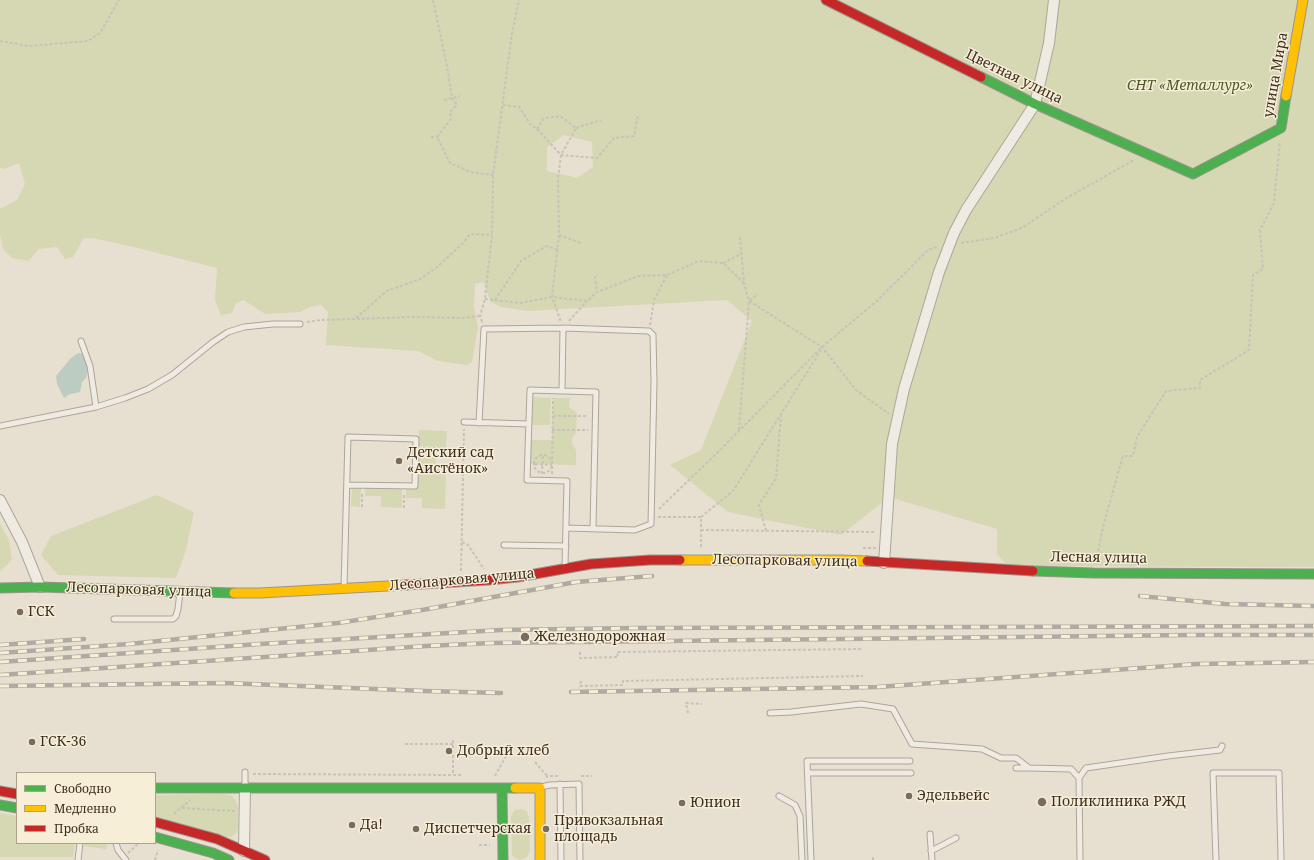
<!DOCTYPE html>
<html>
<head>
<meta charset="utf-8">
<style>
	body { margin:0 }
	#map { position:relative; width:1314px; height:860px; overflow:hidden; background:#e7e0d1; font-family:"Noto Serif",serif }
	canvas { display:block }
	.legend { position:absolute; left:16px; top:772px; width:140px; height:72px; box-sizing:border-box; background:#f7eed8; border:1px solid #ada18e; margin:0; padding:5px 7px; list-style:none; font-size:12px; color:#3d2e20 }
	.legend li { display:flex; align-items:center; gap:8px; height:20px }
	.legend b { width:20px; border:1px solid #ada18e }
</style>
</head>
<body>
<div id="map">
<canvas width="1314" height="860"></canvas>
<ul class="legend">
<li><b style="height:5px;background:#4caf50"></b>Свободно</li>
<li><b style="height:5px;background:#ffc107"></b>Медленно</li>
<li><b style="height:5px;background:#c62828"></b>Пробка</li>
</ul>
</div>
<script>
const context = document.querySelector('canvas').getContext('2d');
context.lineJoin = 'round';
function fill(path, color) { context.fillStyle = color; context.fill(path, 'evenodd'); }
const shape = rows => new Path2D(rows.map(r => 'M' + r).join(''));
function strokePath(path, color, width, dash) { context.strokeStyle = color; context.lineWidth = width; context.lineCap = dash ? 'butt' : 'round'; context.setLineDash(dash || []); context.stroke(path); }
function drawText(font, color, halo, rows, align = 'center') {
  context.font = font + ' "Noto Serif",serif'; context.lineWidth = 3; context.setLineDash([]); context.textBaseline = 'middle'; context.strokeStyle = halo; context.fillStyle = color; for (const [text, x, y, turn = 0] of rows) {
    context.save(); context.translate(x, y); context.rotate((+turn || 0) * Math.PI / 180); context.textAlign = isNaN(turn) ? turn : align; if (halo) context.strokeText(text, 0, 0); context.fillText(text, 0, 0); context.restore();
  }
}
fill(shape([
	[0,0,1314,0,1314,567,1008,566,997,554,997,529,889,497,841,535,728,512,670,465,701,450,752,321,727,300,528,311,501,307,491,302,483,282,475,284,474,307,478,327,472,362,467,365,438,361,418,351,326,345,328,312,321,305,310,307,301,312,265,314,244,300,236,303,232,313,221,315,215,300,217,268,138,248,93,238,84,238,73,257,65,259,57,247,39,249,29,261,12,258,3,249,0,235,0,209,17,200,25,184,19,163,4,169,0,168],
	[564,135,592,142,593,167,577,178,547,171,547,147],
	[532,397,551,398,550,425,532,425],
	[553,398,570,398,569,407,577,413,576,433,572,438,572,444,576,450,576,465,531,464,531,440,552,440],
	[419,430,447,431,446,447,418,446],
	[419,449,446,450,446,453,436,452,436,468,418,468],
	[418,471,446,472,445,509,422,508,422,498,406,498,406,489,418,489],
	[352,488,361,488,360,507,351,506],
	[365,488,402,489,402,508,381,507,381,496,365,496],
	[157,495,194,512,186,550,176,578,58,575,41,555,51,536],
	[0,524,9,540,12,560,0,571],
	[222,794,232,796,235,799,238,806,238,827,237,832,231,837,227,837,155,819,155,795],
	[521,809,526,811,529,817,530,851,527,857,520,860,515,858,512,855,511,817,514,810],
	[0,813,17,816,17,843,75,843,73,857,0,857],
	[84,843,107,843,106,849,84,846]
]), '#d6d7b3');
fill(shape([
	[78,353,84,354,87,361,88,370,86,378,82,382,80,392,70,394,64,398,57,384,56,376,71,358]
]), '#bcccc2');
const lane = shape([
	[81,341,90,366,96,407],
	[562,391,563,328],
	[464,422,529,424],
	[479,423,484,329,563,328,649,331,653,335,654,382,651,524,635,530,566,528],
	[0,426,96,407,125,398,148,389,172,375,213,342,228,332,244,327,273,324,300,324],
	[504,545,566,546],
	[565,567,567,481,527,480,530,390,596,392,593,528],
	[344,588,348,437,416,439,415,486,347,485],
	[114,619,173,619,176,616,178,609,180,592],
	[770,713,791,712,861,704,893,709,912,744,982,749,1001,758,1016,758,1029,768,1071,769,1079,778,1080,860],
	[1016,768,1029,768],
	[245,772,245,787],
	[808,773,911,773],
	[1079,778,1086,768,1168,756,1220,750,1222,746],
	[560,784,561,860],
	[541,787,550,785,579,784,580,860],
	[779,796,795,805,800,816,802,860],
	[930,834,932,860],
	[116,843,118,850,126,860],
	[931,851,956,838],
	[78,860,80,843],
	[811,860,807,761,910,761],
	[1216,860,1213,773,1279,773,1281,860]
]);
const street = shape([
	[0,500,22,542,40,587],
	[884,563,892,444,904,389,939,272,954,233,966,210,1035,104,1049,43,1054,0],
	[244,851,245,787]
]);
const fast = shape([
	[981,77,1035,104,1193,174,1281,128,1286,96],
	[1033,571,1094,573,1314,574],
	[0,588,40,587,234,593],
	[155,788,515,788],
	[502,788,503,860],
	[0,805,17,808],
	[155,837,213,853,229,860]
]);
const slow = shape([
	[1286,96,1303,0],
	[680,560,842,560,867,561],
	[234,593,260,593,406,585],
	[515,788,540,788,540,860]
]);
const jam = shape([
	[826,0,981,77],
	[867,561,1033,571],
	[406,585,489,580,518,577,591,564,650,560,680,560],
	[0,791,17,794],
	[155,822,217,839,265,860]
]);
strokePath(lane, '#ada599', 7);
strokePath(street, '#ada599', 12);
strokePath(fast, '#9c958a', 11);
strokePath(slow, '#9c958a', 11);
strokePath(jam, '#9c958a', 11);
strokePath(shape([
	[433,0,447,66,452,98,457,105,450,112,451,119,437,137,450,163,470,172,493,175],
	[0,41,29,46,88,41,100,33,119,0],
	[444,100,460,96],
	[503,105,519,107,531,125,537,129,544,118,560,116,576,128,561,155,558,179,559,235,552,297,561,322],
	[576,128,601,120],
	[537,129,561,155,597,158,614,138,634,136,638,115],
	[431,137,437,137],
	[559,235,581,243],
	[740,237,744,283,749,301,822,347,856,390,889,414],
	[961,243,994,238,1022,228,1065,199,1134,160],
	[723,263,741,254],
	[595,276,597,292],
	[485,299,520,303,552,297,587,301,597,292,638,276,667,275,699,261,723,263,744,283],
	[495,300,521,261,547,246,558,250],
	[356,318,387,291,420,279,436,268,464,242,470,234,492,235],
	[569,321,587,301],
	[307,322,321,320,412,317,461,318,480,316],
	[482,322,480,316,485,299,492,235,493,175,512,33,519,0],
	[650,325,654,300,667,275],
	[553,416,588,416],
	[552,430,588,430],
	[739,430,749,301,758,294],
	[423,448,446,448],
	'534 464a9 9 0 1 1 18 0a9 9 0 1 1-18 0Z',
	[535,464,552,465],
	[422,470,446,470],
	[542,474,543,455],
	[552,474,553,398],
	[362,507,362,492],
	[404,508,404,493],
	[659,509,720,450,822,347,878,300,928,250,937,247],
	[658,517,701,517,701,549],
	[701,517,733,491,821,350],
	[701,530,876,532],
	[766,531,759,505,776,478,781,415],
	[462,542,468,545,484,569],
	[863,548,876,548],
	[1096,561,1104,523,1123,456,1133,456,1137,437,1166,391,1200,388,1200,380,1249,350,1253,275,1263,269,1260,230,1274,203,1280,141],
	[461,571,464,429],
	[580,652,580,658,618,657,617,652,863,649],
	[581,681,580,686,623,685,623,681,863,676],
	[688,713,686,703,702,704],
	[453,740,453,774],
	[405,744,453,744],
	[535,762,547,776],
	[253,774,461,775],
	[495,776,506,756],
	[581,776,592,776],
	[547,778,547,776,559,776],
	[182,808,235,811],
	[174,814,190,800],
	[479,845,490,845],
	[128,853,139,843],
	[873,857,873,860],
	[155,860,158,850]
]), '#c8c2b9', 2, [3, 2]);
strokePath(lane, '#efebe3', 5);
strokePath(street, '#efebe3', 10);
strokePath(fast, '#4caf50', 9);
strokePath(slow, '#ffc107', 9);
strokePath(jam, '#c62828', 9);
const rail = shape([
	[1140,596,1225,604,1314,606],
	[0,645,84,639],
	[0,653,129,644,338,623,422,610,576,582,652,576],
	[0,662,260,644,501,630,637,628,1314,626],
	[0,675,426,646,492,643,1191,635,1314,635],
	[0,686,225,683,425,691,501,693],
	[571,692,877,687,1197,664,1314,662]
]);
strokePath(rail, '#afaaa2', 4.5);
strokePath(rail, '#f7eed8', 3, [9]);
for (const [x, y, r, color] of [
	[399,461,4,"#786c5e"],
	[20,612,4,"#786c5e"],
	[525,637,5,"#786c5e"],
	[32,742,4,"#786c5e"],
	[449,751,4,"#786c5e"],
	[909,796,4,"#786c5e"],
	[1042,802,5,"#786c5e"],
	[682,803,4,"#786c5e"],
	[352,825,4,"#786c5e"],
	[416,829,4,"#786c5e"],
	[546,829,4,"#786c5e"]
]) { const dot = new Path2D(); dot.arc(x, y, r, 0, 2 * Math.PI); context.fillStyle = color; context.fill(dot); strokePath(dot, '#f7eed8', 1.5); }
drawText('14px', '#3d2e20', '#f7eed8', [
	["улица Мира",1276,75,-80],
	["Цветная улица",1014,77,26],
	["Лесная улица",1099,558,1],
	["Лесопарковая улица",785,561,1],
	["Лесопарковая улица",462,580,-5],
	["Лесопарковая улица",139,590,2]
]);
drawText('italic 14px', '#4d5a26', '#f7eed8', [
	["СНТ «Металлург»",1190,86]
]);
drawText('14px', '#3d2e20', '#f7eed8', [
	["Детский сад",407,453],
	["«Аистёнок»",407,469],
	["ГСК",28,612],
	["Железнодорожная",534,637],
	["ГСК-36",40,742],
	["Добрый хлеб",457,751],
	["Эдельвейс",917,796],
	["Поликлиника РЖД",1051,802],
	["Юнион",690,803],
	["Привокзальная",554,821],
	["площадь",554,837],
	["Да!",360,825],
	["Диспетчерская",424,829]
], 'left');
</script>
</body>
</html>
